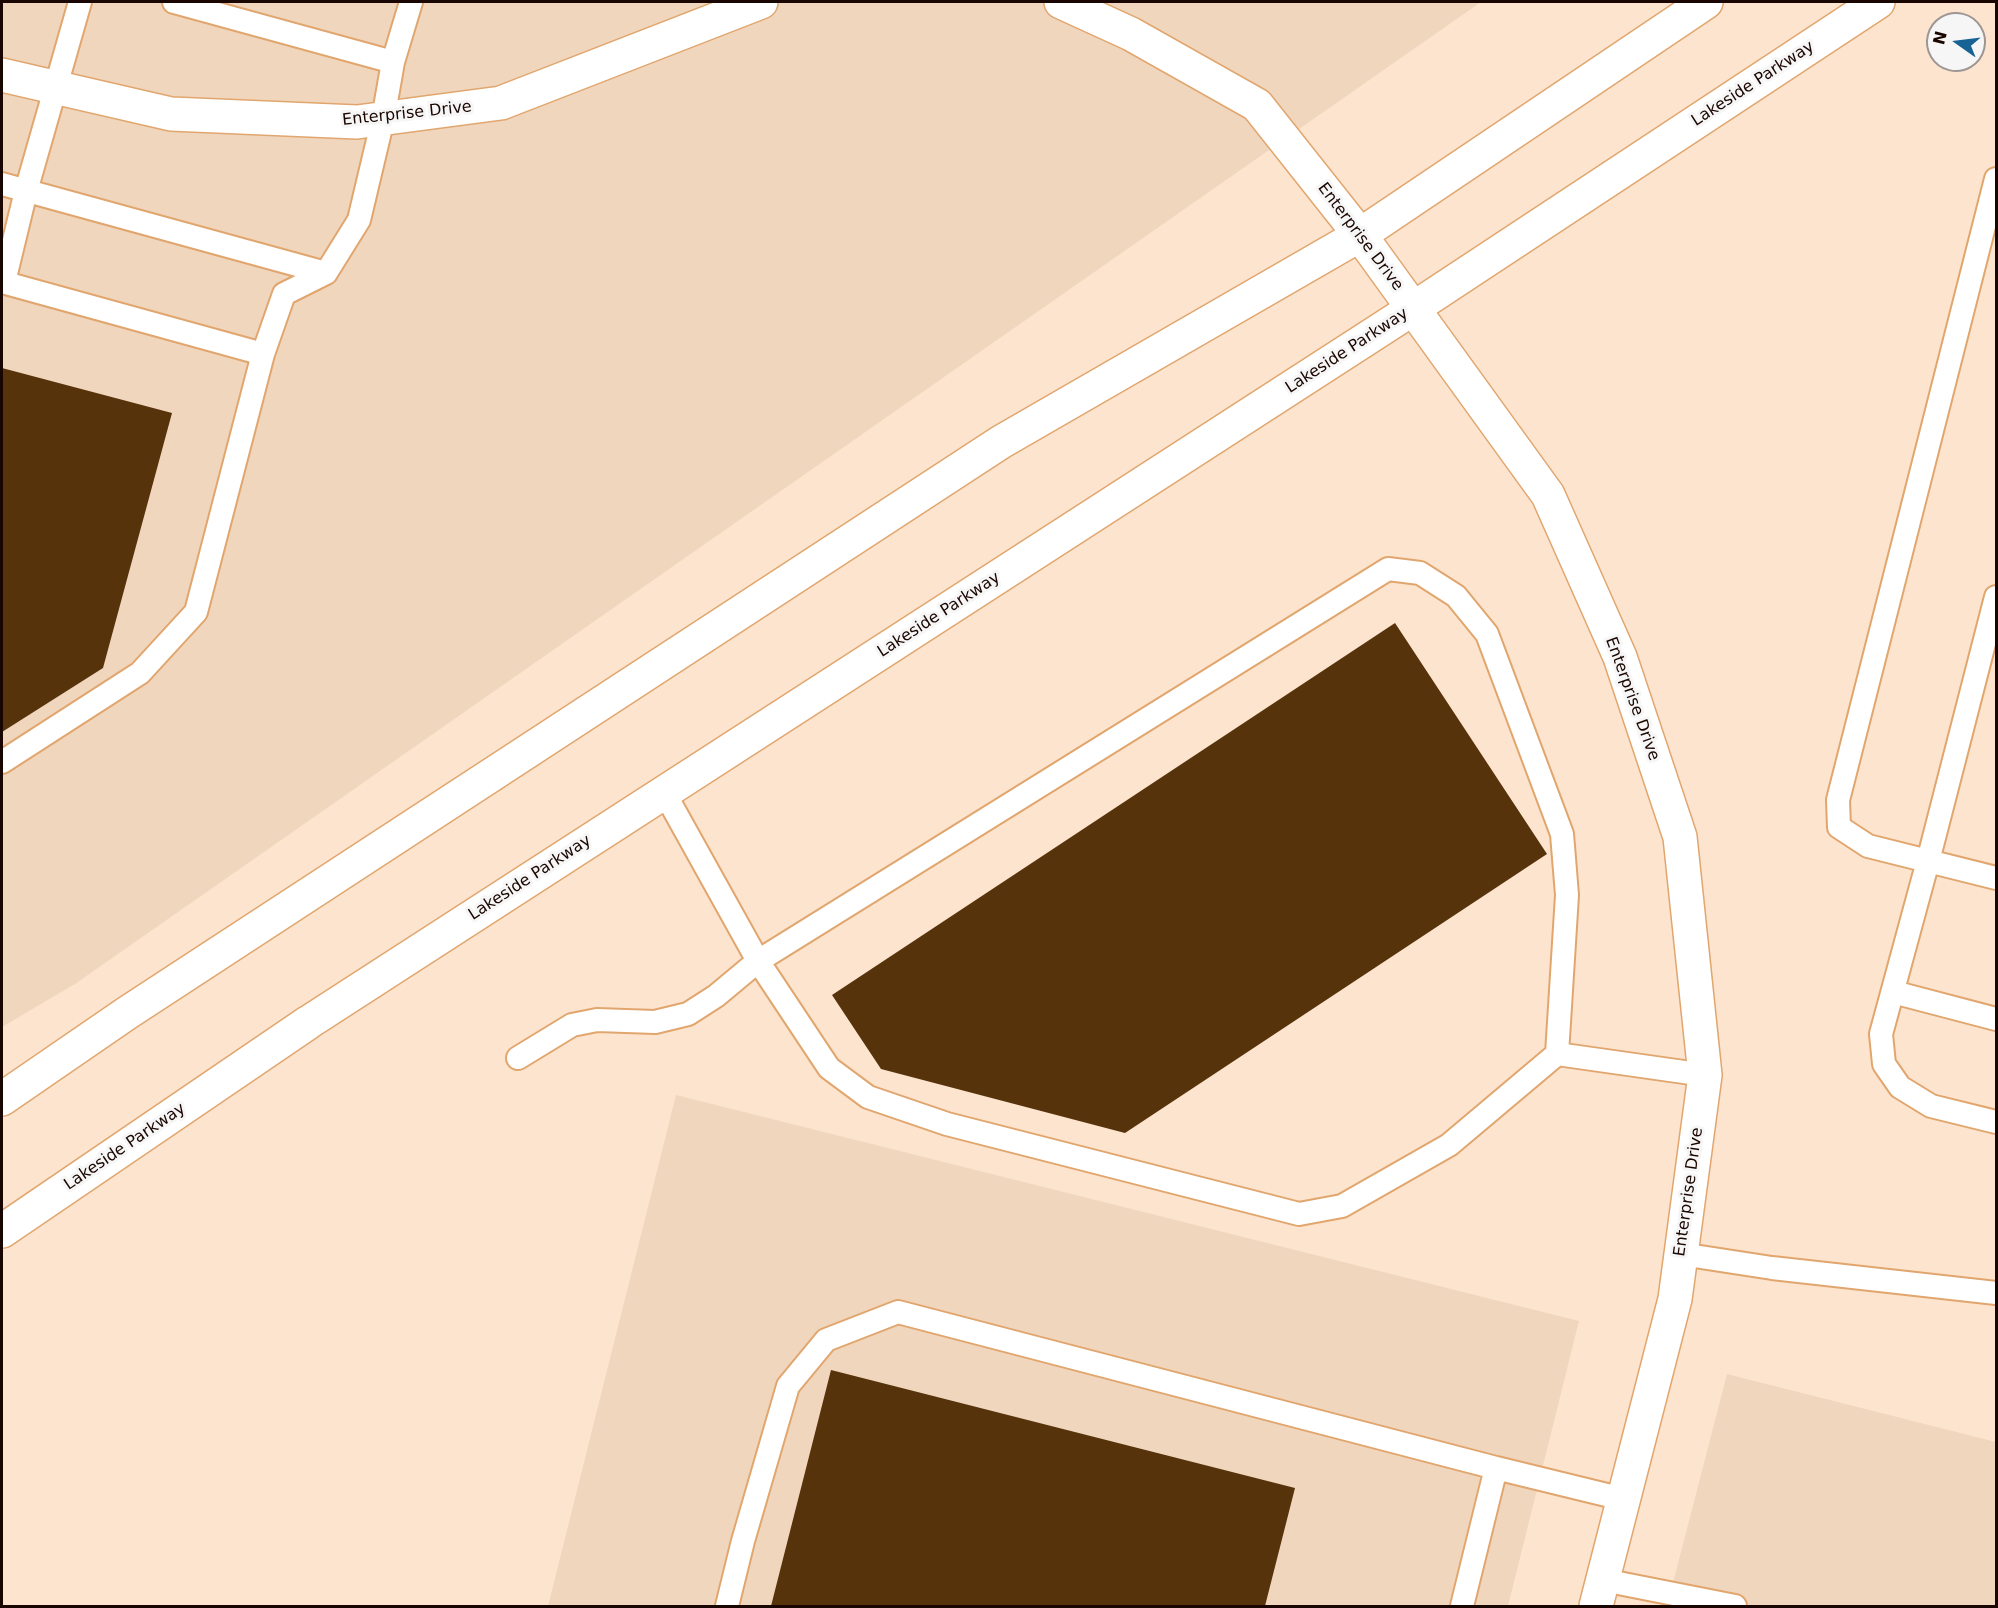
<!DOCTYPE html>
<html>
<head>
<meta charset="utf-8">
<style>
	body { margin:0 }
	#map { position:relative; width:1998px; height:1608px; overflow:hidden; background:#fde4ce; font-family:"DejaVu Sans",sans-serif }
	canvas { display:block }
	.frame { position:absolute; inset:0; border:3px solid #1a0600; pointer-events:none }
	.north { position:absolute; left:1926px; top:12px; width:60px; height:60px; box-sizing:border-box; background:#f6f6f6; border:2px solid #9e9694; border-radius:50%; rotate:284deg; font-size:16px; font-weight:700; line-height:24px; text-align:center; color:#1a0600 }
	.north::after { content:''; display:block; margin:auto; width:21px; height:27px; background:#186396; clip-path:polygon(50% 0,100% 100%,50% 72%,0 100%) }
</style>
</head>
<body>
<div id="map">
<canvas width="1998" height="1608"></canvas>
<div class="frame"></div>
<div class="north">N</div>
</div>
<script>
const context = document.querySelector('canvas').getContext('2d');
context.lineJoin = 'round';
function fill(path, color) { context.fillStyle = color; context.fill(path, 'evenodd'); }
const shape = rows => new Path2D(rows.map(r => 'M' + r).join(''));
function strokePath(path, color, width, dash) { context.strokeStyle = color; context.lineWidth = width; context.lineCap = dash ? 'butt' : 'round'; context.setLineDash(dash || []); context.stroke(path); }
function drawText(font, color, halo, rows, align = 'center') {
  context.font = font + ' "DejaVu Sans",sans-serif'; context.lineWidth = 6; context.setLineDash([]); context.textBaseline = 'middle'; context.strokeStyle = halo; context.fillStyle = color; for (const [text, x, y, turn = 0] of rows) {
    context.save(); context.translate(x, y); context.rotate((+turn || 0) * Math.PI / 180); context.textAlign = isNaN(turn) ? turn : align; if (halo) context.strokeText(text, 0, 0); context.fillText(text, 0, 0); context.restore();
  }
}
fill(shape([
	[2,2,1481,2,75,984,2,1027],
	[676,1095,1579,1321,1508,1606,548,1606],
	[1727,1374,1996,1442,1996,1606,1667,1606]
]), '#f1d6be');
fill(shape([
	[2,368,172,413,103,668,2,732],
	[1395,623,1547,854,1125,1133,881,1069,832,995],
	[831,1370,1295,1488,1265,1606,771,1606]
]), '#56330b');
const service = shape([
	[174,2,393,62],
	[1996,179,1838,800,1839,827,1868,846,1996,878],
	[2,184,326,273],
	[2,282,263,354],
	[4,282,26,191,80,2],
	[1996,597,1928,861,1881,1034,1884,1064,1900,1087,1931,1106,1996,1122],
	[2,762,140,673,196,612,263,354,284,294,326,273,359,220,383,119,393,62,411,2],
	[664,792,758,961,1388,569,1420,573,1456,596,1487,634,1562,834,1567,895,1557,1054,1705,1075],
	[1893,992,1996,1019],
	[518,1058,572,1025,597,1020,655,1022,688,1014,716,996,758,961,829,1068,868,1097,947,1124,1299,1214,1342,1206,1449,1145,1557,1054],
	[1681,1254,1772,1268,1996,1293],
	[1496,1468,1623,1499],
	[1603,1580,1735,1606],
	[727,1606,743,1541,788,1386,826,1340,898,1312,1496,1468,1462,1606]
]);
const minor = shape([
	[1061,2,1131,34,1257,105,1360,235],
	[2,75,171,114,357,122,501,103,761,2]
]);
const tertiary = shape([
	[1360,235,1548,495,1620,657,1680,837,1705,1075,1675,1299,1596,1606]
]);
const secondary = shape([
	[2,1099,127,1013,1001,442,1360,235,1706,2],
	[2,1231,309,1022,1414,308,1878,2]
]);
strokePath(service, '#e1a66e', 26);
strokePath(minor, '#e1a66e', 36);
strokePath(tertiary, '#e1a66e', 36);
strokePath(secondary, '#e1a66e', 36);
strokePath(service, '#fff', 22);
strokePath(minor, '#fff', 33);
strokePath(tertiary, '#fff', 33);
strokePath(secondary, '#fff', 33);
drawText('16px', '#1a0600', '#f6f6f6', [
	["Lakeside Parkway",1753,84,-33],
	["Enterprise Drive",407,114,-6],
	["Enterprise Drive",1360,237,53],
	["Lakeside Parkway",1347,351,-33],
	["Lakeside Parkway",939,615,-33],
	["Enterprise Drive",1632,699,70],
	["Lakeside Parkway",530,878,-33],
	["Lakeside Parkway",125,1147,-34],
	["Enterprise Drive",1689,1192,-82]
]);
</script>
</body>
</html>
